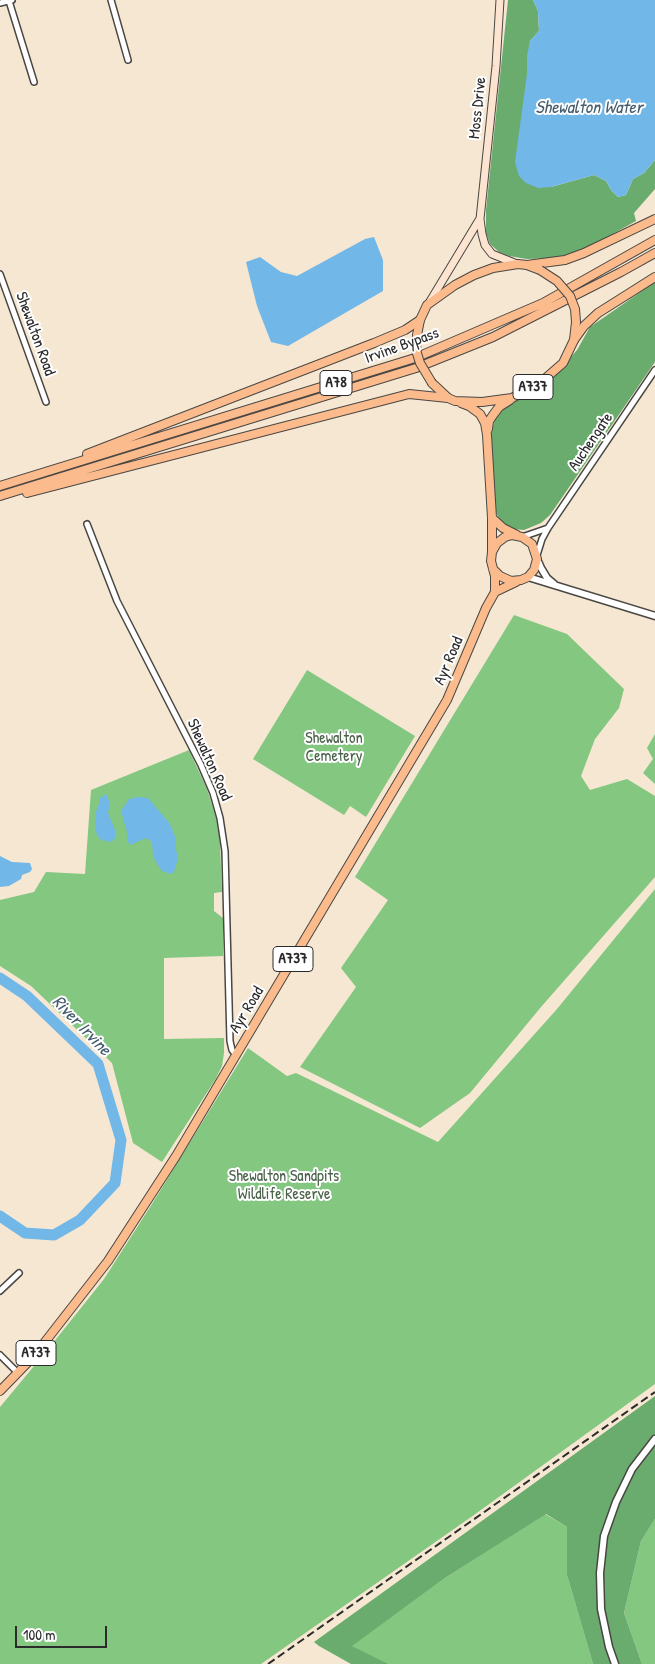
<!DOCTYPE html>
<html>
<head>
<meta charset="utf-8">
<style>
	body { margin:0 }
	#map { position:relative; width:655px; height:1664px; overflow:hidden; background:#f6e7d2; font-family:"Patrick Hand",sans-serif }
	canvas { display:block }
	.scale { position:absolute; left:15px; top:1626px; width:92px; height:22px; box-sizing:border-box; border:2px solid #2b2b2b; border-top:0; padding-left:6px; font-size:15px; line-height:18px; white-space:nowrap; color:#2b2b2b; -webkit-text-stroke:4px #fff; paint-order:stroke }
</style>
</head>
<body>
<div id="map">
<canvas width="655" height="1664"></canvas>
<div class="scale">100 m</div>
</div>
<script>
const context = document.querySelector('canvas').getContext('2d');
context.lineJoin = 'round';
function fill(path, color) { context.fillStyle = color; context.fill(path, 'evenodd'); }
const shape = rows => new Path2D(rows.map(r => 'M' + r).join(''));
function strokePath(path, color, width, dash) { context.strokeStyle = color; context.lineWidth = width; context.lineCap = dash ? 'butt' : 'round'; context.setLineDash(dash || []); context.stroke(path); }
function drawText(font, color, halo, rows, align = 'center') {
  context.font = font + ' "Patrick Hand",sans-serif'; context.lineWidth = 4; context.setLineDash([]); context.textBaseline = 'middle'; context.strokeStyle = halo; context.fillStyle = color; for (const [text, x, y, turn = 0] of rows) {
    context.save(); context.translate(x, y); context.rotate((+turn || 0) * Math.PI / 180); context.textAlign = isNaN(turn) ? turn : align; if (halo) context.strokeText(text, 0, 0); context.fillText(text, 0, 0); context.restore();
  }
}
fill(shape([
	[514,615,567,634,624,689,619,708,595,739,581,776,590,790,627,779,655,796,655,877,541,1007,470,1093,420,1128,300,1067,356,987,341,968,388,900,355,877],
	[307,670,415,736,366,817,350,806,344,815,253,759],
	[655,734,655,784,643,773,653,759,647,748],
	[189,750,207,789,216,817,220,843,222,892,214,893,214,911,223,918,223,956,164,958,164,1039,224,1038,224,1053,222,1066,215,1080,162,1162,133,1143,112,1063,31,986,0,966,0,900,34,892,46,872,85,874,91,790],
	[655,889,655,1384,474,1515,261,1664,0,1664,0,1407,49,1348,104,1279,152,1204,248,1048,287,1076,296,1073,438,1142,557,1009],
	[545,1514,567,1527,567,1575,593,1664,389,1664,351,1646,445,1578],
	[655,1519,655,1664,642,1664,624,1613,641,1541]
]), '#83c780');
fill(shape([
	[508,0,533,0,538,11,539,31,530,41,527,74,551,187,594,175,606,181,611,190,618,197,626,195,633,179,644,173,655,160,655,189,634,213,636,221,580,252,558,258,527,259,509,256,499,252,490,244,486,233,486,210],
	[655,282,655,362,550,515,541,523,524,530,513,529,500,521,495,510,491,434,495,419,502,409,552,379,577,350,590,327],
	[655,1396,655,1519,641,1541,624,1613,642,1664,593,1664,567,1575,567,1527,546,1514,445,1578,352,1646,389,1664,351,1664,319,1646,314,1642]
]), '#6aac6e');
fill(shape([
	[533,0,655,0,655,160,644,173,633,179,626,195,618,197,611,190,606,181,594,175,551,187,538,188,526,183,519,176,515,162,527,74,527,56,530,41,539,31,538,11],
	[374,237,383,260,383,291,288,346,271,342,257,306,246,262,260,257,281,272,297,276,365,239],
	[106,794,110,803,108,813,115,830,115,838,112,841,109,842,100,839,97,835,95,826,95,814,99,804,100,798],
	[138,797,148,798,170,824,176,839,176,850,178,858,174,872,171,874,162,871,157,864,153,855,152,842,146,838,130,845,127,840,127,832,121,811,129,799],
	[0,856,12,862,30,863,32,869,30,872,22,875,21,879,9,886,0,887]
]), '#71b7e8');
strokePath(shape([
	[0,978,27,996,98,1064,121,1140,115,1183,80,1220,54,1235,25,1233,0,1216]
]), '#71b7e8', 11);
const minor = shape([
	[111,0,128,60],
	[9,1,34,82],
	[0,3,12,0],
	[0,274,46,402],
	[87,524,117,601,201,765,213,793,220,818,225,851,230,1041,232,1050,236,1055],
	[522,537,548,528],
	[537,555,542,539,548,528,655,370],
	[0,1291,19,1273],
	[0,1355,17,1372]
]);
const tertiary = shape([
	[537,559,541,568,547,578,554,584],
	[528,577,655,616],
	[615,1664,609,1647,601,1609,600,1573,604,1536,616,1502,632,1469,655,1439]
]);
const secondary = shape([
	[500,0,496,66,480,219,482,234,485,245,492,254,517,264],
	[429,303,479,220]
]);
const primary = shape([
	[417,335,420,320,427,305,455,285,474,275,493,268,518,264,527,265,540,270],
	[432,383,448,398,455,401,482,402,512,398,540,383,563,363,574,340,576,322],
	[461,403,469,406,480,414,485,423,487,435,492,518,492,552],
	[488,429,489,421,493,415,499,407,510,400],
	[492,518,503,528,517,535],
	[495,592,516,582],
	[0,1391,34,1356,108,1261,176,1156,447,700,486,608,495,592,495,576,491,561,492,552,497,543,505,537,512,535,522,537,532,544,537,559,534,570,528,577,521,580,511,581,500,576,493,569]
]);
const trunk = shape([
	[527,265,565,260,584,253,655,219],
	[574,340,584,326,598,313,655,277],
	[87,454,374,343,405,330,420,320],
	[0,486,415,358,543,303,655,240],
	[27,493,409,394,448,398],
	[0,496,416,368,493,337,621,272,655,253]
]);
strokePath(minor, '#494744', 8);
strokePath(tertiary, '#494744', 9);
strokePath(secondary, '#494744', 9);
strokePath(primary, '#494744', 10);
strokePath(trunk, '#494744', 10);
strokePath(minor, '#fff', 5);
strokePath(tertiary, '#fff', 6);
strokePath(secondary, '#fde4d1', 7);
strokePath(primary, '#fbbb8d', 8);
strokePath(trunk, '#fbbb8d', 8);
strokePath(shape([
	[268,1664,655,1392]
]), '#2b2b2b', 2, [8, 4]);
const primaryBridge = shape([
	[540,270,557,281,570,296,575,309,576,322],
	[417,335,416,350,420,363,432,383]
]);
strokePath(primaryBridge, '#494744', 10, []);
strokePath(primaryBridge, '#fbbb8d', 8);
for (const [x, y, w] of [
	[336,383,32],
	[533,387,40],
	[293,959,40],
	[36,1353,40]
]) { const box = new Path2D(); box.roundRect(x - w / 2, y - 12.5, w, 25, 4); context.fillStyle = '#fff'; context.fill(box); strokePath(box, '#2b2b2b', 1); }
drawText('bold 15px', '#2b2b2b', null, [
	["A78",336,383],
	["A737",533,387],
	["A737",293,959],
	["A737",36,1353]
]);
drawText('16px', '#2b2b2b', '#fff', [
	["Moss Drive",478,108,-84],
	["Shewalton Road",35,334,70],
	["Irvine Bypass",402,346,-20],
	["Auchengate",591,442,-56],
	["Ayr Road",449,661,-67],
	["Shewalton Road",209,760,66],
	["Ayr Road",247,1010,-59]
]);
drawText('16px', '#4a6249', '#fff', [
	["Shewalton",334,739],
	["Cemetery",334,757],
	["Shewalton Sandpits",284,1177],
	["Wildlife Reserve",284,1195]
]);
drawText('italic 18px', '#445c6d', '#fff', [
	["Shewalton Water",589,108],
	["River Irvine",81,1026,46]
]);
</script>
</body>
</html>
